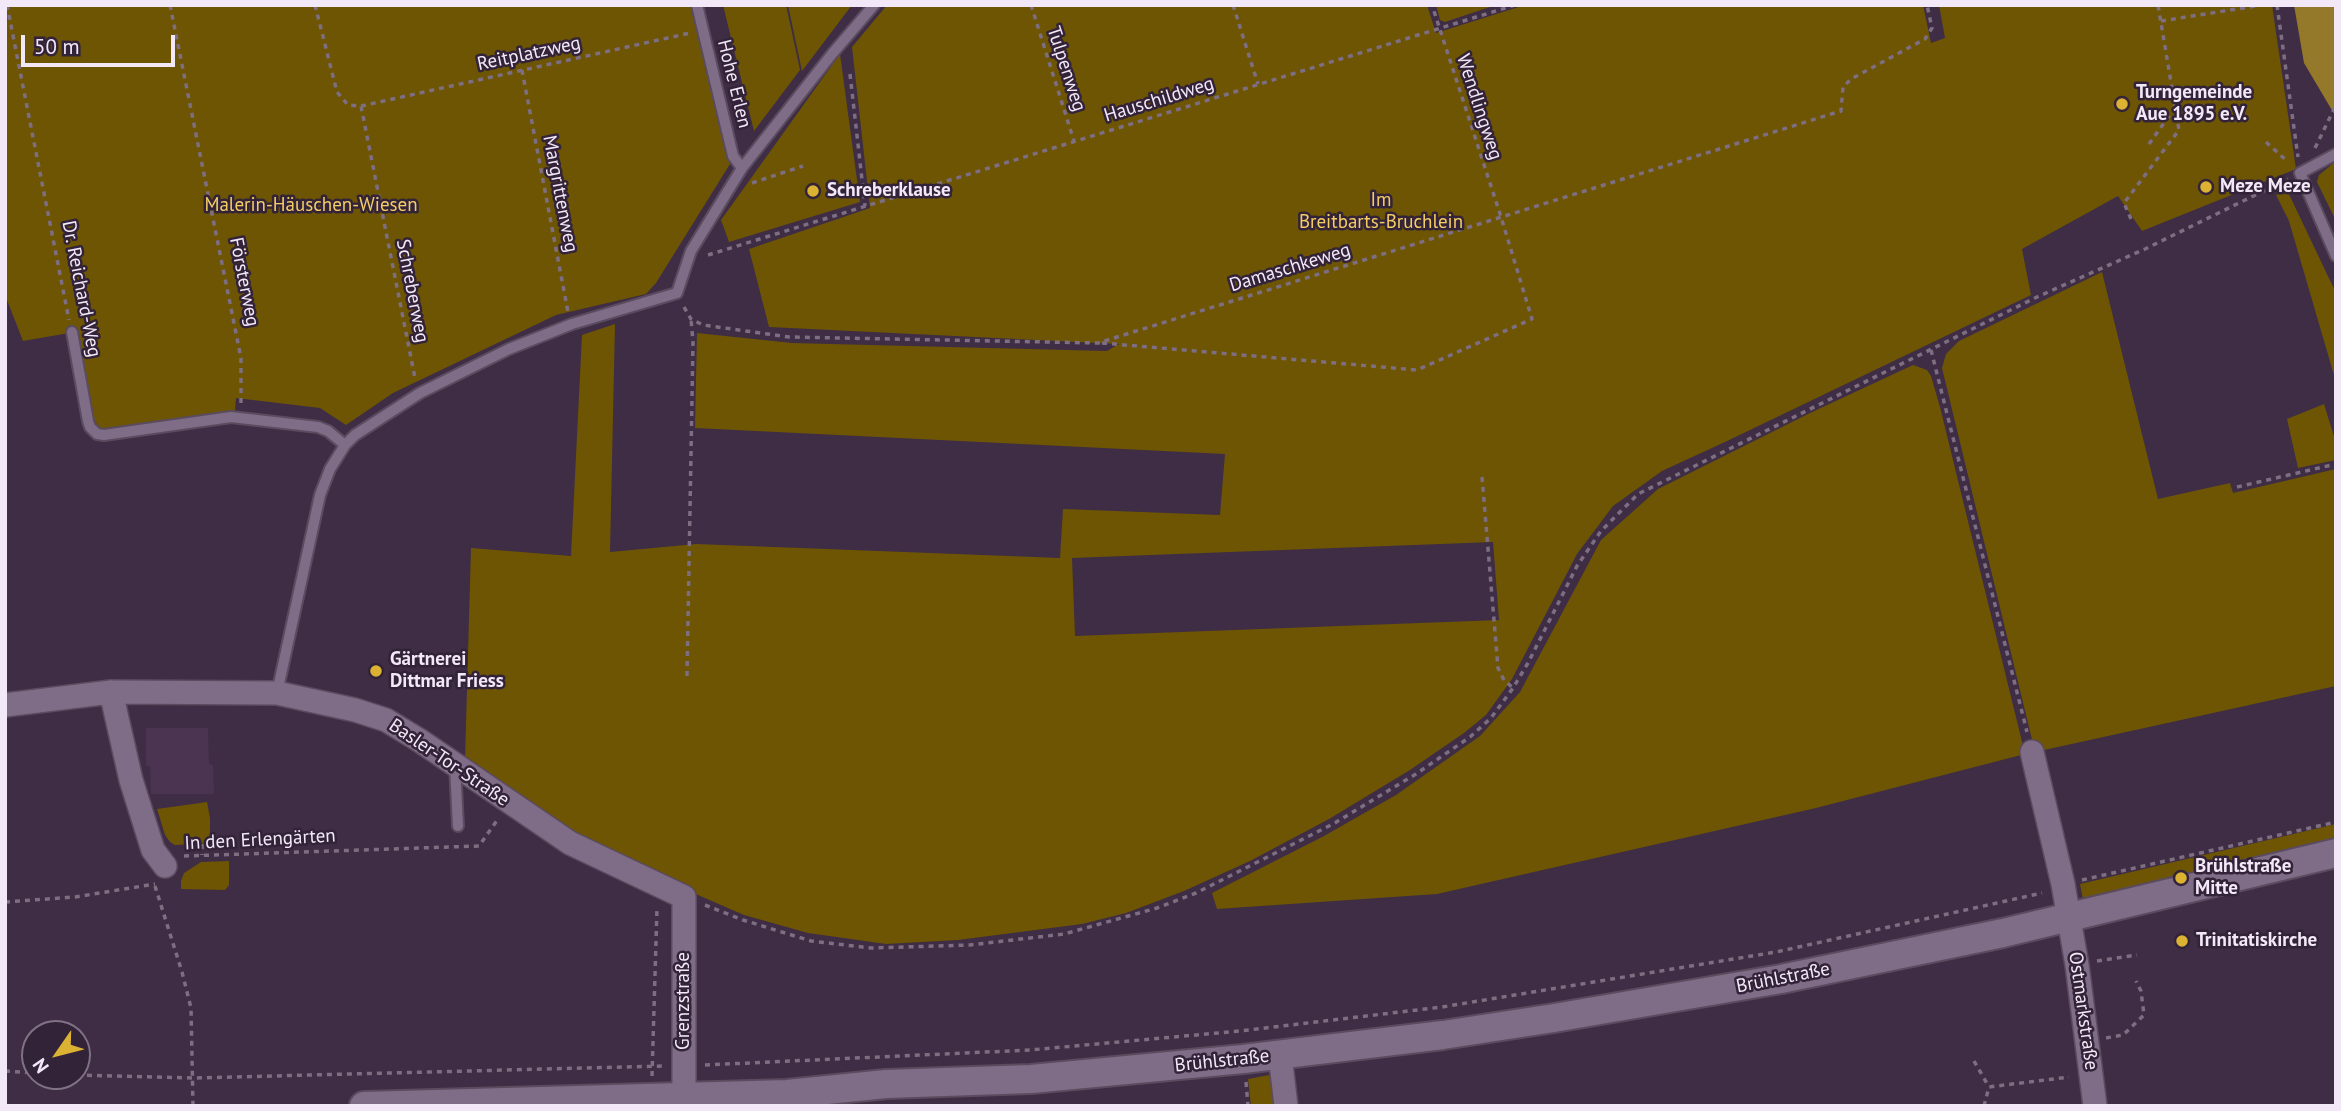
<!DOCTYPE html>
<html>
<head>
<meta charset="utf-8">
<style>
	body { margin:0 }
	#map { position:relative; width:2341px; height:1111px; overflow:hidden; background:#3e2d44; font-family:"PT Sans",sans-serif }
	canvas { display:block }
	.frame { position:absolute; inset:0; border:7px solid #f3e8f7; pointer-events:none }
	.north { position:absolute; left:21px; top:1020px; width:70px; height:70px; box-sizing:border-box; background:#332339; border:2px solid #807285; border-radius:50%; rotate:235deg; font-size:19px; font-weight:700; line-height:28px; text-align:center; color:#f3e8f7 }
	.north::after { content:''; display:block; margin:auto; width:24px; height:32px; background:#dcb233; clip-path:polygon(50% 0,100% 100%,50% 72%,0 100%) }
	.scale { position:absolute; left:21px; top:35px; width:154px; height:32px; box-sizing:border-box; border:4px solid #f3e8f7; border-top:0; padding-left:9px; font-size:21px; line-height:24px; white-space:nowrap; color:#f3e8f7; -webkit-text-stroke:5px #332339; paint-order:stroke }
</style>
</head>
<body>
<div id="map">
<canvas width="2341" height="1111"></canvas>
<div class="frame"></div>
<div class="north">N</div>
<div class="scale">50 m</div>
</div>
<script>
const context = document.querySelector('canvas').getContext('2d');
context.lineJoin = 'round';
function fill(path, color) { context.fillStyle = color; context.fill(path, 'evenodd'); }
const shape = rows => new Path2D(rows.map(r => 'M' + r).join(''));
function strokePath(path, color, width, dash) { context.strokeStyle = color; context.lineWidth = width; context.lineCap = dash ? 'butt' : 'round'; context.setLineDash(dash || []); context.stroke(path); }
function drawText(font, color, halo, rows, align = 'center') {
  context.font = font + ' "PT Sans",sans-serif'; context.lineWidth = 5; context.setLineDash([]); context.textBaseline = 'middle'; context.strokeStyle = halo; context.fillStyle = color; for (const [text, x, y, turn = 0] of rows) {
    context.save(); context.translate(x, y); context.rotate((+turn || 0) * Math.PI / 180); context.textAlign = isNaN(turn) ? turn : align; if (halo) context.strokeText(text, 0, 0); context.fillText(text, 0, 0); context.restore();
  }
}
fill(shape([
	[146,728,208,728,209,764,213,765,214,794,151,794,150,766,146,766]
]), '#4a3451');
fill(shape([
	[5,5,691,5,730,164,656,283,646,294,556,315,393,393,346,425,320,408,236,398,235,411,100,429,92,416,75,332,23,341,5,295],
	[723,5,786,5,800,70,754,131],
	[788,5,852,5,802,71],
	[887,5,1427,5,1436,33,1525,5,1923,5,1931,43,1945,38,1939,5,2272,5,2296,169,2142,231,2118,196,2022,249,2031,295,1725,442,1662,471,1613,506,1577,554,1512,679,1486,715,1464,733,1410,770,1329,819,1250,861,1184,891,1126,913,1082,924,958,940,886,944,808,933,744,915,608,856,465,759,471,548,571,556,582,335,615,324,610,552,696,544,1060,558,1063,509,1220,515,1225,454,695,428,697,333,792,343,1107,351,1119,344,769,327,749,249,870,208,852,47],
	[1493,542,1499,620,1075,636,1072,558],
	[1436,5,1496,5,1445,22,1440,20],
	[840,54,860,202,729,242,721,220],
	[2336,161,2336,221,2317,182,2319,175],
	[2287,190,2336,293,2336,382,2289,221,2276,195],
	[2102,272,2158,499,2230,483,2233,493,2336,469,2336,686,2035,752,1942,368,1946,354,1959,341],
	[1913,365,1927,370,1931,376,1940,407,2025,754,1816,808,1437,894,1217,909,1212,893,1324,836,1396,795,1480,736,1520,692,1601,540,1658,489,1810,413],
	[2324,404,2336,443,2336,460,2298,468,2287,419],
	[207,802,210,818,210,843,175,845,170,842,165,835,157,809],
	[2336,824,2336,844,2084,904,2080,884],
	[229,861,229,885,225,890,181,889,181,881,184,873,201,862],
	[1269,1075,1272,1080,1276,1106,1251,1106,1248,1079]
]), '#6d5503');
fill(shape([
	[2294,5,2336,5,2336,117,2304,63]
]), '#94792a');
const service = shape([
	[697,5,733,156,742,168],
	[2336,154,2300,173,2336,256],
	[72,332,88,421,90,427,97,434,104,435,231,417,318,427,328,431,345,445],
	[277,693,320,495,330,469,345,445,355,435,420,393,509,349,572,324,677,293,691,251,742,168,832,54,874,5],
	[455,766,458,826]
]);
const minor = shape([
	[111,692,131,780,153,850,165,866],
	[5,705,111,692,277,693,355,710,386,720,419,740,570,843,684,897,684,1106],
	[2032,752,2063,884,2077,965,2095,1106],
	[1280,1055,1286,1106]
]);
const tertiary = shape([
	[364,1106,787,1094,886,1084,1031,1079,1243,1059,1443,1035,1554,1018,1781,979,2003,933,2336,853]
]);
strokePath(service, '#5a4b5f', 14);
strokePath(minor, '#5a4b5f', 26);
strokePath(tertiary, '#5a4b5f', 32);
strokePath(shape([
	[7,5,69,320],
	[170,5,241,358,241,405],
	[315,5,337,92,348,105,361,106,415,378],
	[1031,5,1074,141],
	[1233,5,1258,84],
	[2277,5,2298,157],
	[2161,21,2262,5],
	[522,70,568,312],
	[850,74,865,206],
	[361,106,690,33],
	[2266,142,2288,162],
	[2149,144,2174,109],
	[2315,148,2336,105],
	[752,183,803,166],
	[2131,219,2124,203,2179,130,2158,5],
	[708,255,1515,5],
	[684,307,691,319,703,325,789,337,1098,343,1841,111,1843,87,1851,79,1925,39,1932,28,1927,5],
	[1102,343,1417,370,1532,319,1501,217,1432,5],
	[1931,350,2027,732],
	[1482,477,1498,668,1504,680,1513,688],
	[2237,487,2336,464],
	[687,676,693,342,691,319],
	[202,844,202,855],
	[184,856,479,846,498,819],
	[2082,880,2336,822],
	[155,886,182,972,191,1008,193,1106],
	[5,902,75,897,155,884],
	[705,905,743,920,811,941,871,948,970,945,1064,934,1157,908,1196,893,1333,824,1416,774,1470,737,1491,718,1513,688,1528,663,1577,566,1601,531,1638,494,2037,297,2145,249,2288,179],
	[2097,961,2137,955],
	[2106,1038,2123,1035,2144,1015,2141,991,2136,981],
	[1974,1061,1989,1087],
	[705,1065,1030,1050,1240,1031,1442,1007,1776,952,2042,893],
	[5,1071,35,1073],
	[77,1075,194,1078,663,1066],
	[652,1076,657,908],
	[1246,1082,1248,1106],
	[1984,1106,1989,1087,2069,1077]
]), '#7d6e82', 3.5, [5, 5]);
strokePath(service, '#7f6c87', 10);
strokePath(minor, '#7f6c87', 23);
strokePath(tertiary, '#7f6c87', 28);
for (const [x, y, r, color] of [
	[2122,104,7,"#dcb233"],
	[2206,187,7,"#dcb233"],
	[813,191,7,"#dcb233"],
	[376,671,7,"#dcb233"],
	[2181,878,7,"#dcb233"],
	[2182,941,7,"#dcb233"]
]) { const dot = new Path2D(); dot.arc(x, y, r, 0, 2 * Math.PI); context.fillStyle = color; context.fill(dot); strokePath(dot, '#332339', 2.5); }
drawText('19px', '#f3e8f7', '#332339', [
	["Reitplatzweg",529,54,-12],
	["Tulpenweg",1066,69,72],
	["Hohe Erlen",734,84,76],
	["Hauschildweg",1159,100,-17],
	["Wendlingweg",1479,107,72],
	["Margrittenweg",560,194,79],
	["Damaschkeweg",1290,268,-17],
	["Försterweg",244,282,79],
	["Dr. Reichard-Weg",81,289,79],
	["Schreberweg",412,291,79],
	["Basler-Tor-Straße",449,763,34],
	["In den Erlengärten",260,840,-3],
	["Brühlstraße",1783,978,-11],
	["Grenzstraße",684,1001,-90],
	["Ostmarkstraße",2083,1011,82],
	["Brühlstraße",1222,1061,-6]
]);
drawText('bold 19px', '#f3e8f7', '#332339', [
	["Turngemeinde",2136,93],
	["Aue 1895 e.V.",2136,115],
	["Meze Meze",2220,187],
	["Schreberklause",827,191],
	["Gärtnerei",390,660],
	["Dittmar Friess",390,682],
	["Brühlstraße",2195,867],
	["Mitte",2195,889],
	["Trinitatiskirche",2196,941]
], 'left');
drawText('19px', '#f4cd63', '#332339', [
	["Im",1381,201],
	["Breitbarts-Bruchlein",1381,223],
	["Malerin-Häuschen-Wiesen",311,206]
]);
</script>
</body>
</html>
